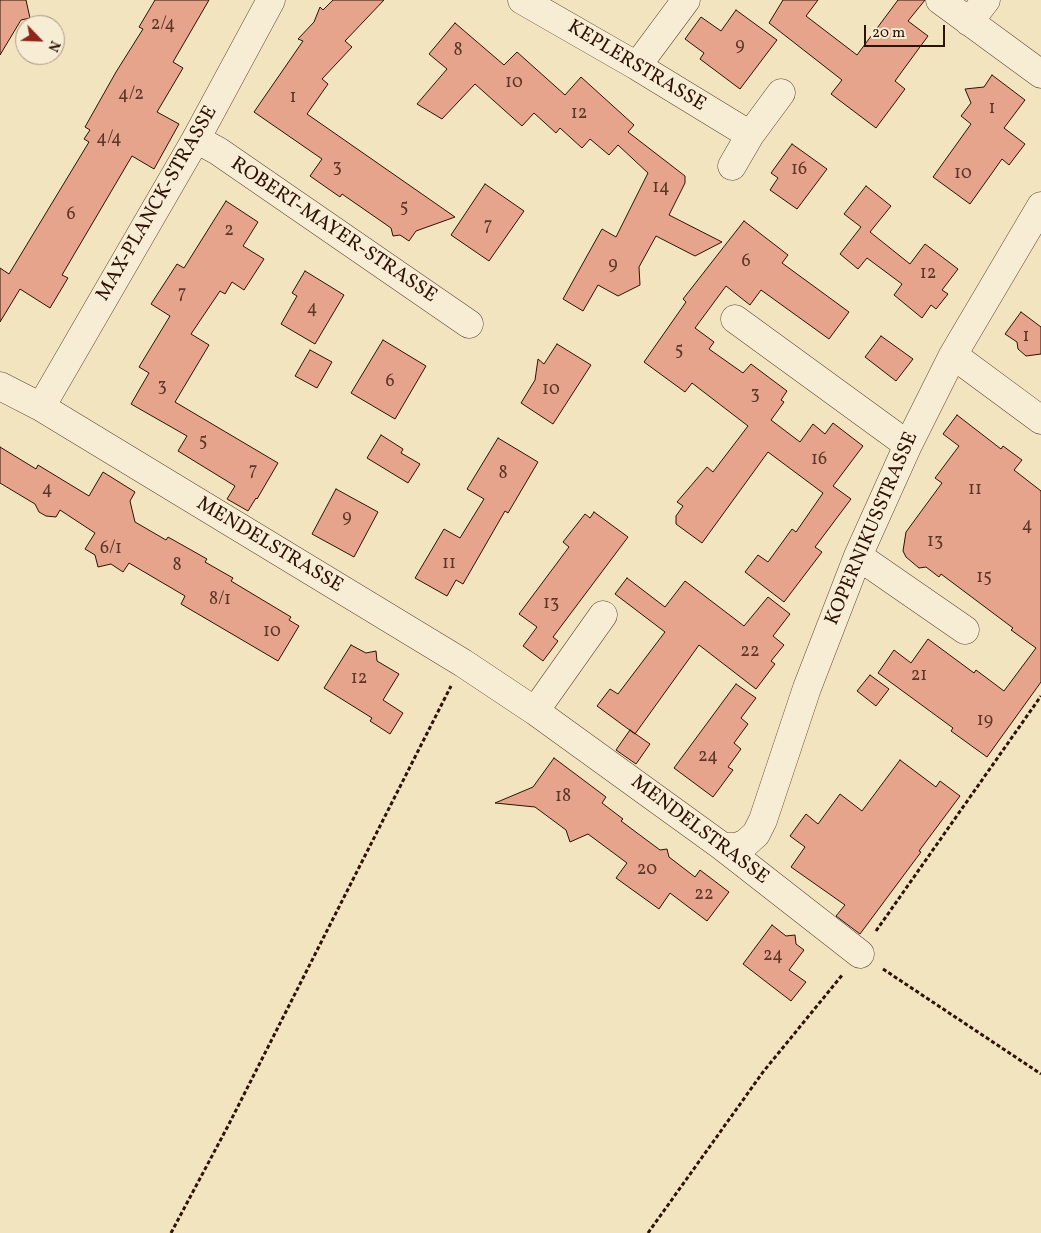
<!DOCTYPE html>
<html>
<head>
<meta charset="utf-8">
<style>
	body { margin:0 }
	#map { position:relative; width:1041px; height:1233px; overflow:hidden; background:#f2e4bf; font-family:Vollkorn,serif }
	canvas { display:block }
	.north { position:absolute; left:15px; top:15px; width:50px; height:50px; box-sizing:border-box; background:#f7edd5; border:1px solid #a79581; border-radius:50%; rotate:114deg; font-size:14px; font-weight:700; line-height:20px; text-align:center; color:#2e1204 }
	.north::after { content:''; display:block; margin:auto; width:18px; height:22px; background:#8f2418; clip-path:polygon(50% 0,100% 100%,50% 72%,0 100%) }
	.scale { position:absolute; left:864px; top:25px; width:81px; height:22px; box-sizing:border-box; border:2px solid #2e1204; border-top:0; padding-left:6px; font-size:15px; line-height:18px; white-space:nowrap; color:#2e1204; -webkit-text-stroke:4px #f7edd5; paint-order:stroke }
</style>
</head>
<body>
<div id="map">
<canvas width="1041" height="1233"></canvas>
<div class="north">N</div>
<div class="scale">20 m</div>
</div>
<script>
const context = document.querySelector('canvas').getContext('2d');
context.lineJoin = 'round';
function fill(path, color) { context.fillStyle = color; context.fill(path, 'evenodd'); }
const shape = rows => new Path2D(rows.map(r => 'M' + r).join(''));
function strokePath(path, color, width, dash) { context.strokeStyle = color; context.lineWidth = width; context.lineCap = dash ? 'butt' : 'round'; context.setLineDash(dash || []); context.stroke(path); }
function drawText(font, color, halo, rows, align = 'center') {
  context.font = font + ' Vollkorn,serif'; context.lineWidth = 4; context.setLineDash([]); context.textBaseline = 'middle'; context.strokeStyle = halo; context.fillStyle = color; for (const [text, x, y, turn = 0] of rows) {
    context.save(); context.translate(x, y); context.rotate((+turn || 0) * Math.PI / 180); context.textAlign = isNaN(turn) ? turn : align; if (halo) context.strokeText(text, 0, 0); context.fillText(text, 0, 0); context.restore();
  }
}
const building = shape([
	[0,0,26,0,30,18,21,20,0,55,0,0],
	[155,0,209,0,173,62,183,68,157,112,179,124,154,169,132,156,62,275,68,278,50,308,20,289,0,322,0,268,9,274,89,142,84,139,90,130,85,127,116,72,143,29,139,27,155,0],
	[333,0,384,0,345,41,352,47,322,79,328,84,307,114,455,217,416,231,409,241,400,235,393,236,391,228,342,194,340,197,310,176,322,159,254,112,303,41,298,39,314,22,320,7,323,10,333,0],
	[783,0,818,0,806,16,857,55,898,0,925,0,908,21,928,36,895,81,905,89,876,128,831,94,842,80,769,23,783,0],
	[736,10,777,40,740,89,700,59,704,53,685,39,701,17,721,31,736,10],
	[455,23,504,65,517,52,565,95,581,77,634,125,628,132,685,176,685,183,669,215,722,242,695,256,656,236,639,267,640,285,618,296,598,285,583,311,563,299,602,229,616,237,648,173,618,145,609,155,590,139,582,148,560,128,556,133,534,113,522,126,475,84,442,119,417,104,447,69,429,54,455,23],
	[992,75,1025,100,1004,128,1025,144,1009,165,1002,159,970,204,933,177,971,124,961,116,971,103,965,89,984,87,992,75],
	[792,144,827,169,797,209,770,190,778,178,771,173,792,144],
	[485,184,524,211,489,261,451,235,485,184],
	[866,186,891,206,870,232,910,264,925,244,958,269,942,290,948,294,936,309,931,305,922,318,894,295,902,284,867,258,858,269,840,254,861,227,844,214,866,186],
	[226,201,258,222,243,246,264,259,244,290,232,282,225,294,220,291,191,334,209,345,175,402,278,463,257,499,256,498,248,511,227,499,235,486,178,451,187,436,131,404,149,373,139,367,170,316,151,304,177,264,184,268,226,201],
	[744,221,788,255,782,263,849,312,829,339,761,290,750,305,726,286,695,328,714,342,709,349,743,373,751,364,787,391,781,400,784,402,771,420,800,442,813,424,825,434,833,423,863,446,833,486,851,499,815,547,822,552,784,602,745,572,758,555,768,562,792,529,796,532,823,493,768,452,702,543,676,524,676,516,683,506,677,502,707,467,713,472,748,426,692,383,685,392,644,362,686,302,683,299,744,221],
	[305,271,344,295,315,344,281,324,297,296,292,293,305,271],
	[1021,312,1041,327,1041,354,1026,356,1018,349,1017,342,1005,334,1021,312],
	[881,336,913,359,896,381,865,357,881,336],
	[383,340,426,366,395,419,351,393,383,340],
	[557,344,591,365,553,424,521,403,535,380,538,359,544,364,557,344],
	[310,350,332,362,317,388,295,376,310,350],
	[957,415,1001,449,1003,446,1022,460,1014,470,1041,491,1041,682,987,757,951,731,953,728,878,673,894,650,911,663,928,639,974,673,976,670,1004,691,1036,648,1011,630,1013,628,941,574,939,577,926,567,919,568,906,557,903,551,906,532,942,483,935,478,959,446,943,434,957,415],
	[381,435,403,449,401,453,420,464,408,483,367,458,381,435],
	[498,438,538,462,508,513,505,511,463,584,456,580,447,596,415,578,444,529,460,538,484,499,467,489,498,438],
	[0,447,36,469,38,465,89,496,103,472,135,492,130,501,135,522,166,540,168,537,207,559,205,562,233,578,231,581,291,617,289,620,299,626,278,661,181,604,185,596,129,563,123,572,111,564,98,567,95,555,85,549,95,533,60,510,56,517,46,516,39,512,35,504,0,483,0,447],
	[336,489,378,512,354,557,312,534,336,489],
	[594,512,628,537,553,637,558,641,543,661,523,646,537,627,519,614,569,547,563,542,585,514,590,518,594,512],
	[627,578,665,607,685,581,744,626,768,597,790,614,773,636,784,645,771,661,775,664,756,689,699,645,635,734,597,706,610,689,618,694,665,632,615,594,627,578],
	[351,645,366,653,376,651,377,661,399,674,383,700,403,713,390,734,370,721,372,718,324,688,351,645],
	[870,675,889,689,876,706,857,691,870,675],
	[736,684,756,698,741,718,748,724,734,743,741,749,728,767,733,770,713,797,674,768,736,684],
	[630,730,650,744,636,764,616,750,630,730],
	[554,758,606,797,602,803,623,819,621,821,660,850,667,849,669,857,695,877,700,870,729,892,707,921,670,893,659,909,616,878,627,863,588,834,570,842,566,830,535,807,495,803,533,787,554,758],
	[900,760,936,787,940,781,960,796,919,851,921,852,860,934,836,916,845,905,791,867,805,847,790,836,806,814,818,824,840,794,862,811,900,760],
	[772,925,786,936,795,935,796,944,804,950,789,970,806,982,791,1001,743,964,772,925]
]);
fill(building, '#e5a48b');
strokePath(building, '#2e1204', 1);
const minor = shape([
	[522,0,637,66,750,135],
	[940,0,1041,74],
	[969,22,986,0],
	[637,66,686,0],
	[196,139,218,151,469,324],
	[732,166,750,135,781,93],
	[735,319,908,445],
	[953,355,1041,420],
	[0,386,41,407,463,663,535,711,723,847,860,954],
	[41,407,196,139,271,0],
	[858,556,965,630],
	[535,711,603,615],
	[723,847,737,847,746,843,756,834,763,820,807,688,858,556,908,445,953,355,1041,206]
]);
strokePath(minor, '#5f4633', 29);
strokePath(shape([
	[876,931,1041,696],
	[883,969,1041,1074],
	[171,1233,229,1124,451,686],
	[648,1233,763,1072,843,974]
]), '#2e1204', 3, [4, 2.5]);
strokePath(minor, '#f7edd5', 28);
drawText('18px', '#5c3626', null, [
	["2/4",163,26],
	["9",740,47],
	["8",458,52],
	["10",514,84],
	["4/2",131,96],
	["1",293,99],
	["1",992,110],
	["12",579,115],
	["4/4",109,140],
	["3",337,169],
	["16",799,171],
	["10",963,175],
	["14",661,189],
	["5",404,209],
	["6",71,216],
	["7",488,227],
	["2",229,232],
	["6",746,263],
	["9",613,266],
	["12",928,275],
	["7",182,295],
	["4",312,310],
	["1",1026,338],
	["5",679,352],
	["6",390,383],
	["3",162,388],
	["10",551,391],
	["3",755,396],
	["5",203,443],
	["16",819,461],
	["7",253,472],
	["8",503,475],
	["4",47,491],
	["11",975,491],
	["9",347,519],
	["4",1027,527],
	["13",935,543],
	["6/1",111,550],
	["11",449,565],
	["8",177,567],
	["15",984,579],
	["8/1",220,601],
	["13",551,605],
	["10",272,633],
	["22",750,653],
	["21",919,677],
	["12",359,680],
	["19",985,722],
	["24",708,758],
	["18",563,798],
	["20",647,871],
	["22",704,896],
	["24",773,957]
]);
drawText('20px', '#2e1204', '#f7edd5', [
	["KEPLERSTRASSE",636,67,31],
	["MAX-PLANCK-STRASSE",158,204,-60],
	["ROBERT-MAYER-STRASSE",333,231,34],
	["KOPERNIKUSSTRASSE",873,529,-67],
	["MENDELSTRASSE",269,546,31],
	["MENDELSTRASSE",699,831,37]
]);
</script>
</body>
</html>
